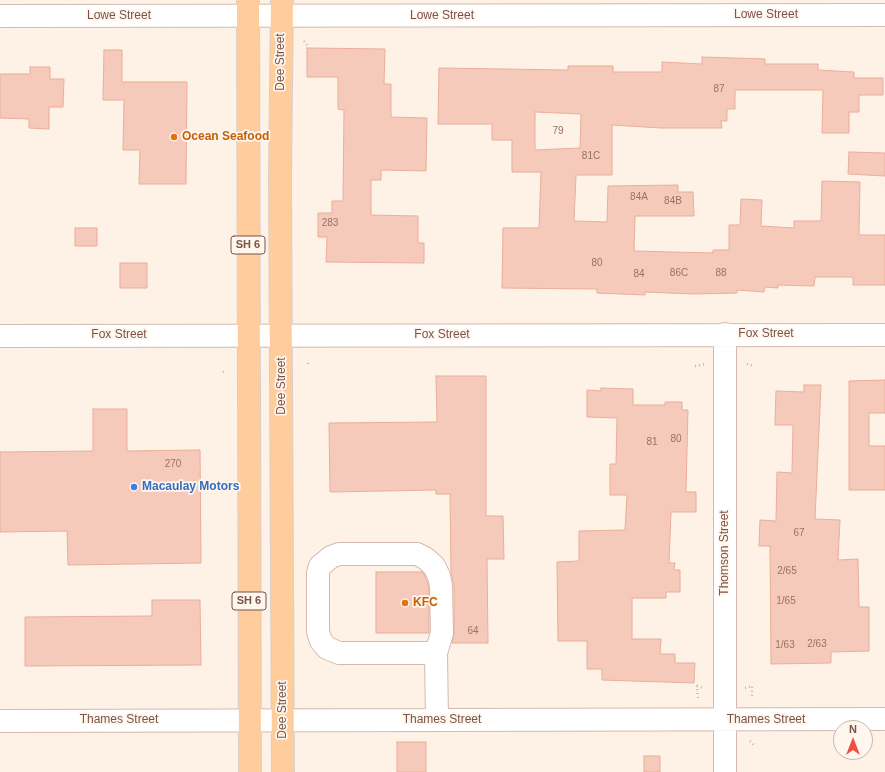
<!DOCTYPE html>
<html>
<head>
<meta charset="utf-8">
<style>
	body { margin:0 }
	#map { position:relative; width:885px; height:772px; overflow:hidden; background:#fef1e6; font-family:Arial,sans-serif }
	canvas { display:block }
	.north { position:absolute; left:833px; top:720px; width:40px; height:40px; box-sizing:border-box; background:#fff6ee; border:1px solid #cab5ac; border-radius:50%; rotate:0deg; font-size:11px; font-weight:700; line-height:16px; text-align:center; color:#7b5348 }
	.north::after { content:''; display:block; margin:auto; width:14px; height:18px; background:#f24f41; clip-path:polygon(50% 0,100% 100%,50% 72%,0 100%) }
</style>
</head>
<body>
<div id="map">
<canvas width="885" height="772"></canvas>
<div class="north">N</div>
</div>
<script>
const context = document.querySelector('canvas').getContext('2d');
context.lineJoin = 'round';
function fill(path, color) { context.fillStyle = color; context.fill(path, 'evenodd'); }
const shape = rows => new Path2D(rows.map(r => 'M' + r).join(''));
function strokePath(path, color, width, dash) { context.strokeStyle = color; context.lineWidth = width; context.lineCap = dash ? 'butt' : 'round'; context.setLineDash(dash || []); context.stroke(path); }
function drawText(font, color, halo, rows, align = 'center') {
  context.font = font + ' Arial,sans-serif'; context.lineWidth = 3.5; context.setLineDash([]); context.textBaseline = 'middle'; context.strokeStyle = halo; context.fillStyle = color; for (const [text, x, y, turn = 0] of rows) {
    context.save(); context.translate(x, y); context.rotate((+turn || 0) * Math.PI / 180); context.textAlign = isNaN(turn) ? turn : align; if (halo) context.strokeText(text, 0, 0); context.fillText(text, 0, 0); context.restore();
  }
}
const building = shape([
	[307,48,385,49,384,84,391,84,391,117,427,118,426,171,381,170,381,180,371,180,371,215,418,216,418,243,424,243,424,263,326,262,327,237,318,237,318,213,332,213,332,201,343,201,344,110,338,109,338,77,307,77,307,48],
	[104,50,122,50,122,82,187,82,186,184,139,184,140,150,123,150,124,100,103,100,104,50],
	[702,57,765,59,765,64,818,64,818,70,854,72,854,78,883,78,883,95,859,95,859,112,849,112,849,133,822,133,823,90,735,90,735,109,727,109,727,121,721,121,722,128,661,128,612,125,612,175,576,175,574,221,607,222,608,186,678,185,678,192,693,192,694,216,635,216,634,251,713,253,713,250,729,250,729,225,740,225,741,199,762,200,761,226,794,228,794,221,821,221,822,181,860,182,859,235,885,235,885,285,853,285,853,277,815,277,814,286,778,285,778,288,765,287,764,292,737,290,737,293,694,294,645,292,645,295,597,293,597,289,502,288,503,228,539,228,541,172,512,172,512,140,492,140,492,124,438,124,439,68,568,70,568,66,613,66,613,72,662,72,662,62,702,64,702,57],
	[535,112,581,114,580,148,535,150,535,112],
	[30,67,50,67,50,79,64,79,63,107,49,107,49,129,29,128,29,119,0,118,0,74,30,74,30,67],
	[849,152,885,153,885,176,848,174,849,152],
	[75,228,97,228,97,246,75,246,75,228],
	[120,263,147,263,147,288,120,288,120,263],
	[436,376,486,376,486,516,503,516,504,559,487,559,488,643,452,643,454,633,454,586,451,572,450,494,436,494,436,490,330,492,329,423,437,422,436,376],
	[885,380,885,413,869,413,869,446,885,446,885,490,849,490,849,381,885,380],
	[804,385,821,385,815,519,840,520,838,560,858,559,859,607,869,607,869,651,831,652,831,663,771,664,770,546,759,546,760,520,776,521,777,472,792,473,793,425,775,425,776,391,804,392,804,385],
	[601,388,633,389,633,405,665,405,665,402,682,402,682,410,688,410,686,492,696,492,696,512,671,512,669,563,675,563,674,570,680,570,680,592,666,592,666,598,632,598,632,639,661,639,660,654,675,654,675,663,695,663,694,683,602,680,602,669,587,669,587,641,558,641,557,562,579,561,579,531,625,530,627,495,610,495,610,464,616,464,617,418,587,417,587,390,601,391,601,388],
	[93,409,127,409,127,451,200,450,201,563,68,565,67,531,0,532,0,452,93,451,93,409],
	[376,572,422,572,424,574,429,587,429,633,376,633,376,572],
	[152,600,200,600,201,665,25,666,25,617,152,616,152,600],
	[397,742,426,742,426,772,397,772,397,742],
	[644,756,660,756,660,772,644,772,644,756]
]);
fill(building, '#f6cabb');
strokePath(building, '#eaad9a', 1);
const minor = shape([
	[0,16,885,15],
	[0,336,885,335],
	[436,653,339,653,327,648,321,641,318,632,318,573,320,566,331,557,339,554,417,554,425,558,434,566,439,576,441,586,442,633,436,653,437,720],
	[0,721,885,719],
	[725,772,725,334]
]);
const major = shape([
	[248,0,250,772],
	[282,0,280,178,283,772]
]);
strokePath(minor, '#d4b9ad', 24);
strokePath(major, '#dacfcc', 24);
strokePath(shape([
	[304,41,307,45],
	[308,363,308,366],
	[747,364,754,366],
	[695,366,705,364],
	[223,372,225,371],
	[745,688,752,686,752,699],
	[698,698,697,686,703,688],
	[750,741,754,745]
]), '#dcad9e', 2.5, [1, 3]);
strokePath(minor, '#fff', 22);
strokePath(major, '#ffcc9c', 22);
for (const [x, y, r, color] of [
	[174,137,4,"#e8710a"],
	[134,487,4,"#3f7fe0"],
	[405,603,4,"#e8710a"]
]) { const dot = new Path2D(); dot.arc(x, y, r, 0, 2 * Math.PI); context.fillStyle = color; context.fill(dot); strokePath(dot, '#fff6ee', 1.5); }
drawText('10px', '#9a7165', null, [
	["87",719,89],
	["79",558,131],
	["81C",591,156],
	["84A",639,197],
	["84B",673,201],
	["283",330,223],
	["80",597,263],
	["86C",679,273],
	["88",721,273],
	["84",639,274],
	["80",676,439],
	["81",652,442],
	["270",173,464],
	["67",799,533],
	["2/65",787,571],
	["1/65",786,601],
	["64",473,631],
	["2/63",817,644],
	["1/63",785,645]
]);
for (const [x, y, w] of [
	[248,245,34],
	[249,601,34]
]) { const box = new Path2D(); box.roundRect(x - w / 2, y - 9, w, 18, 3); context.fillStyle = '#fff6ee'; context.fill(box); strokePath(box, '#7b5348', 1); }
drawText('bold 11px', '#7b5348', null, [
	["SH 6",248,245],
	["SH 6",249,601]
]);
drawText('12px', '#7b5348', '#fff6ee', [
	["Lowe Street",766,15],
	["Lowe Street",119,16],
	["Lowe Street",442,16],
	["Dee Street",281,62,-90],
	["Fox Street",766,334],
	["Fox Street",119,335],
	["Fox Street",442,335],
	["Dee Street",282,386,-90],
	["Thomson Street",725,553,-90],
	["Dee Street",283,710,-90],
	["Thames Street",119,720],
	["Thames Street",442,720],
	["Thames Street",766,720]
]);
drawText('bold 12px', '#c56008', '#fff6ee', [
	["Ocean Seafood",182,137],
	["KFC",413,603]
], 'left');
drawText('bold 12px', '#366cbe', '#fff6ee', [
	["Macaulay Motors",142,487]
], 'left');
</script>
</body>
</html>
